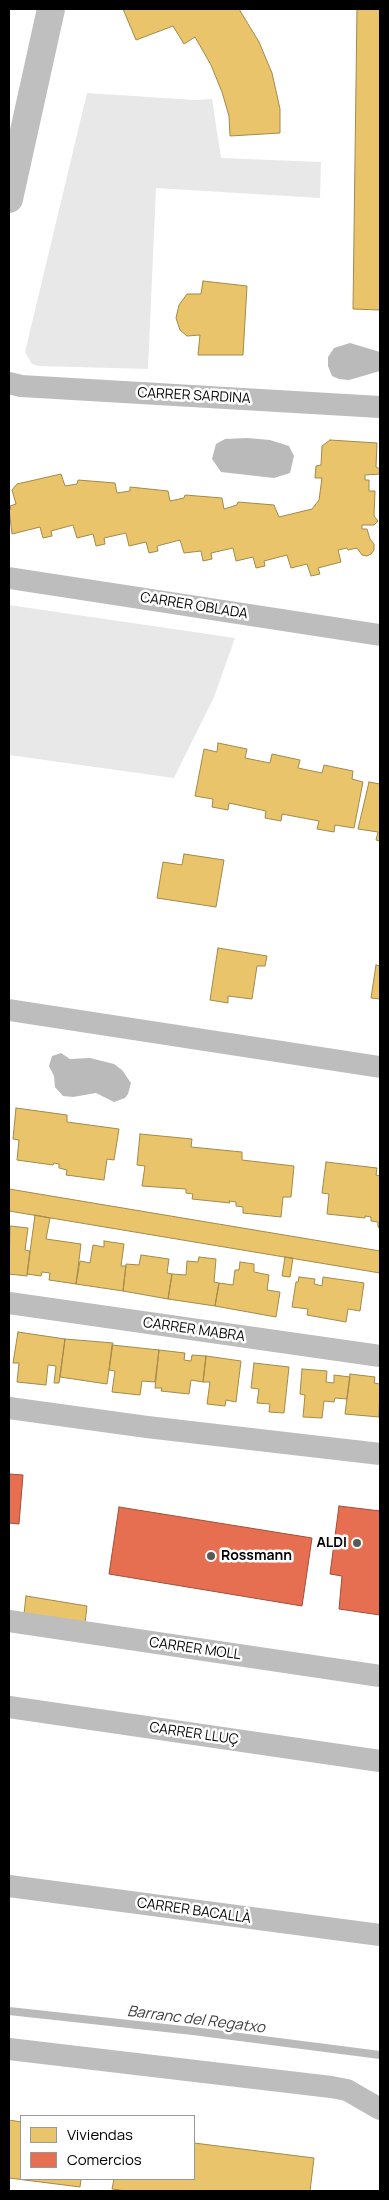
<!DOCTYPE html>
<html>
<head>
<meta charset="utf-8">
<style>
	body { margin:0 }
	#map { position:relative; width:389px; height:2200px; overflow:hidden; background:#fff; font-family:Manrope,sans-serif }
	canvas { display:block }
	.frame { position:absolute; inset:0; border:10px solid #000; pointer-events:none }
	.legend { position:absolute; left:20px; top:2115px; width:175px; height:65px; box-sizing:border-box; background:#fff; border:1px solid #999; margin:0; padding:6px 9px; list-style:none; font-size:15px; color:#000 }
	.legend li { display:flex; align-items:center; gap:10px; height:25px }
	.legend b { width:25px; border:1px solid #999 }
</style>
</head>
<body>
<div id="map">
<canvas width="389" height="2200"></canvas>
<div class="frame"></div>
<ul class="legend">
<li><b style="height:14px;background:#e9c46a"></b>Viviendas</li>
<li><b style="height:14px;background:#e76f51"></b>Comercios</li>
</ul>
</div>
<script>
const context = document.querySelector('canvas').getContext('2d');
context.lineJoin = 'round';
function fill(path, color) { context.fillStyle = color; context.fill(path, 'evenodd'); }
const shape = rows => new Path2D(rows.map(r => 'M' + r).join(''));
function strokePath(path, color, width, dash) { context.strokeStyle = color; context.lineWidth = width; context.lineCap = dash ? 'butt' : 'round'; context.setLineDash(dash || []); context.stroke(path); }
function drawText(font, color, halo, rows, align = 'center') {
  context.font = font + ' Manrope,sans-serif'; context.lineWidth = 5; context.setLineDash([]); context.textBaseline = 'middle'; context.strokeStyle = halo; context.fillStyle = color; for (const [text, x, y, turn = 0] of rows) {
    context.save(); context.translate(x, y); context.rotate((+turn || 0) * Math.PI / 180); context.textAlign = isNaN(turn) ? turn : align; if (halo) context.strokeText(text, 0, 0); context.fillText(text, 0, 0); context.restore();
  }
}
fill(shape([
	[87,93,195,100,212,99,221,158,321,162,320,198,156,188,148,369,39,366,32,364,25,352],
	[9,605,235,638,214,697,174,778,9,755]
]), '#e8e8e8');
fill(shape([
	[350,343,380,352,380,371,349,380,339,379,332,376,328,366,328,357,334,348],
	[247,438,270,440,289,446,294,456,290,473,274,478,221,472,212,459,216,444,225,439],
	[61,1053,70,1059,90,1058,114,1064,122,1070,131,1083,128,1094,125,1098,114,1102,96,1093,73,1097,63,1096,55,1087,54,1076,49,1066,52,1056]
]), '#bababa');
const homes = shape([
	[123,9,239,9,259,42,272,73,280,109,280,133,230,136,229,116,222,92,211,65,195,37,184,44,173,26,136,40,123,9],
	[357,9,380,9,380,310,353,309,357,9],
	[203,281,247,286,243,355,198,355,200,335,187,336,180,330,176,318,179,305,187,294,201,294,203,281],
	[330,440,377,443,376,467,380,469,380,474,365,475,365,480,369,480,369,491,375,491,374,516,378,521,374,525,362,525,362,529,367,529,370,539,374,544,374,550,371,554,367,556,362,555,357,548,348,550,347,548,338,550,341,562,318,568,320,574,311,576,307,564,291,568,287,555,264,561,265,566,256,568,253,557,236,561,233,548,211,553,212,559,203,561,201,551,184,553,180,540,157,546,158,551,149,553,146,542,129,546,126,533,104,538,105,544,96,546,93,534,77,538,73,525,51,531,52,536,43,538,40,527,12,534,9,509,11,509,10,506,16,504,12,490,17,484,61,474,65,486,77,484,78,480,115,483,117,493,130,491,130,487,168,491,170,501,184,498,185,495,222,498,224,509,237,505,238,502,274,505,279,517,312,509,319,500,322,478,315,478,316,466,321,465,322,446,330,440],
	[218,743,247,749,245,758,270,763,272,754,300,760,298,768,322,773,324,765,353,771,352,779,363,782,354,828,335,825,334,832,317,829,319,821,282,814,281,821,265,818,266,811,229,803,228,810,212,807,213,799,195,796,204,749,217,752,218,743],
	[369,782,380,784,380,841,376,840,378,832,358,829,369,782],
	[184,854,224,860,216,907,157,898,163,862,182,865,184,854],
	[218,948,267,956,265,966,257,966,252,999,228,996,228,1003,210,1000,218,948],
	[376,965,380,966,380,999,371,998,376,965],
	[16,1108,67,1115,67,1122,119,1129,114,1160,107,1159,104,1180,66,1175,67,1170,59,1168,59,1164,54,1163,53,1165,17,1160,19,1140,13,1139,16,1108],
	[140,1134,192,1139,191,1147,242,1152,242,1160,294,1166,291,1197,283,1197,281,1217,243,1213,243,1207,236,1206,236,1202,229,1201,230,1203,192,1199,193,1194,186,1193,186,1189,142,1186,145,1166,137,1165,140,1134],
	[326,1162,377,1168,376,1175,380,1176,380,1228,378,1227,378,1222,371,1221,371,1217,365,1216,365,1218,327,1214,329,1194,322,1193,326,1162],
	[9,1189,380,1251,380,1273,9,1211,9,1189],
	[35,1215,50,1218,46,1239,81,1244,76,1284,49,1280,50,1273,42,1272,41,1276,27,1274,35,1215],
	[10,1226,28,1228,25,1250,30,1251,27,1276,9,1274,10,1226],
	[104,1241,124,1244,121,1266,126,1266,123,1291,76,1284,80,1261,90,1263,93,1245,104,1247,104,1241],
	[141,1255,169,1259,167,1273,172,1274,168,1299,123,1291,126,1264,139,1265,141,1255],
	[199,1257,216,1259,214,1282,219,1283,215,1306,168,1299,172,1274,186,1275,187,1261,198,1262,199,1257],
	[285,1257,293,1258,290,1277,282,1276,285,1257],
	[240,1262,254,1264,254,1272,269,1275,267,1290,280,1292,276,1317,215,1306,219,1283,233,1285,235,1270,239,1270,240,1262],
	[299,1277,315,1279,314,1284,322,1286,323,1277,364,1283,360,1311,348,1309,346,1322,307,1315,308,1309,292,1307,296,1282,298,1282,299,1277],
	[18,1332,65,1339,59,1383,54,1383,56,1366,48,1365,46,1385,17,1382,19,1363,13,1363,18,1332],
	[65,1339,113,1343,107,1384,60,1377,65,1339],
	[112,1345,159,1350,155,1382,142,1381,140,1395,112,1392,115,1371,109,1370,112,1345],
	[159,1350,185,1353,184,1360,191,1361,192,1355,206,1356,203,1382,191,1380,189,1394,161,1391,162,1388,155,1388,159,1350],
	[206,1356,241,1361,236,1402,226,1400,225,1406,207,1404,210,1382,203,1382,206,1356],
	[254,1363,289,1367,284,1413,269,1412,270,1404,257,1403,259,1389,251,1388,254,1363],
	[302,1369,327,1371,326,1382,334,1383,334,1375,350,1377,347,1399,335,1398,334,1402,324,1401,322,1418,303,1417,305,1395,300,1394,302,1369],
	[350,1374,375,1377,374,1383,380,1384,379,1417,345,1414,350,1374],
	[26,1596,87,1606,85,1623,24,1614,26,1596],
	[9,2120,21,2122,21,2179,81,2179,80,2187,9,2178,9,2120],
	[194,2143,314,2158,310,2191,127,2191,112,2189,114,2179,194,2179,194,2143]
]);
fill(homes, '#e9c46a');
strokePath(homes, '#a3894a', 1);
const shops = shape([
	[9,1474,23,1475,19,1524,9,1523,9,1474],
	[339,1506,380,1511,380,1615,339,1609,342,1576,330,1574,339,1506],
	[119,1507,312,1538,302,1606,109,1574,119,1507]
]);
fill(shops, '#e76f51');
strokePath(shops, '#a24e39', 1);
strokePath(shape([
	[9,2011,193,2031,380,2055]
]), '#bababa', 8);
strokePath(shape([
	[9,383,21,386,380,407],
	[9,578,380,635],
	[9,1010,380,1067],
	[9,1303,380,1356],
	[9,1408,147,1427,380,1454],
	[9,1621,380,1676],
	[9,1707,380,1761],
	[9,1886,380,1935],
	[9,2049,331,2087,347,2090,380,2109]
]), '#bdbdbd', 22);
strokePath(shape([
	[9,199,51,9]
]), '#bfbfbf', 28);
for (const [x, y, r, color] of [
	[357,1543,5,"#595959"],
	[211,1556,5,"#595959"]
]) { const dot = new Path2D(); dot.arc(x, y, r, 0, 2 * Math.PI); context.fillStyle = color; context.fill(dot); strokePath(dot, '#fff', 2); }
drawText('14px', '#000', '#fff', [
	["CARRER SARDINA",194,396,3],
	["CARRER OBLADA",194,606,9],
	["CARRER MABRA",194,1330,8],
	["CARRER MOLL",195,1649,8],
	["CARRER LLUÇ",194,1734,8],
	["CARRER BACALLÀ",194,1911,8]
]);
drawText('bold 14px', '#000', '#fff', [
	["ALDI",347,1543],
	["Rossmann",221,1556,"left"]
], 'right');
drawText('italic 15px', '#3d3d3d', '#fff', [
	["Barranc del Regatxo",196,2020,7]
]);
</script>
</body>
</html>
